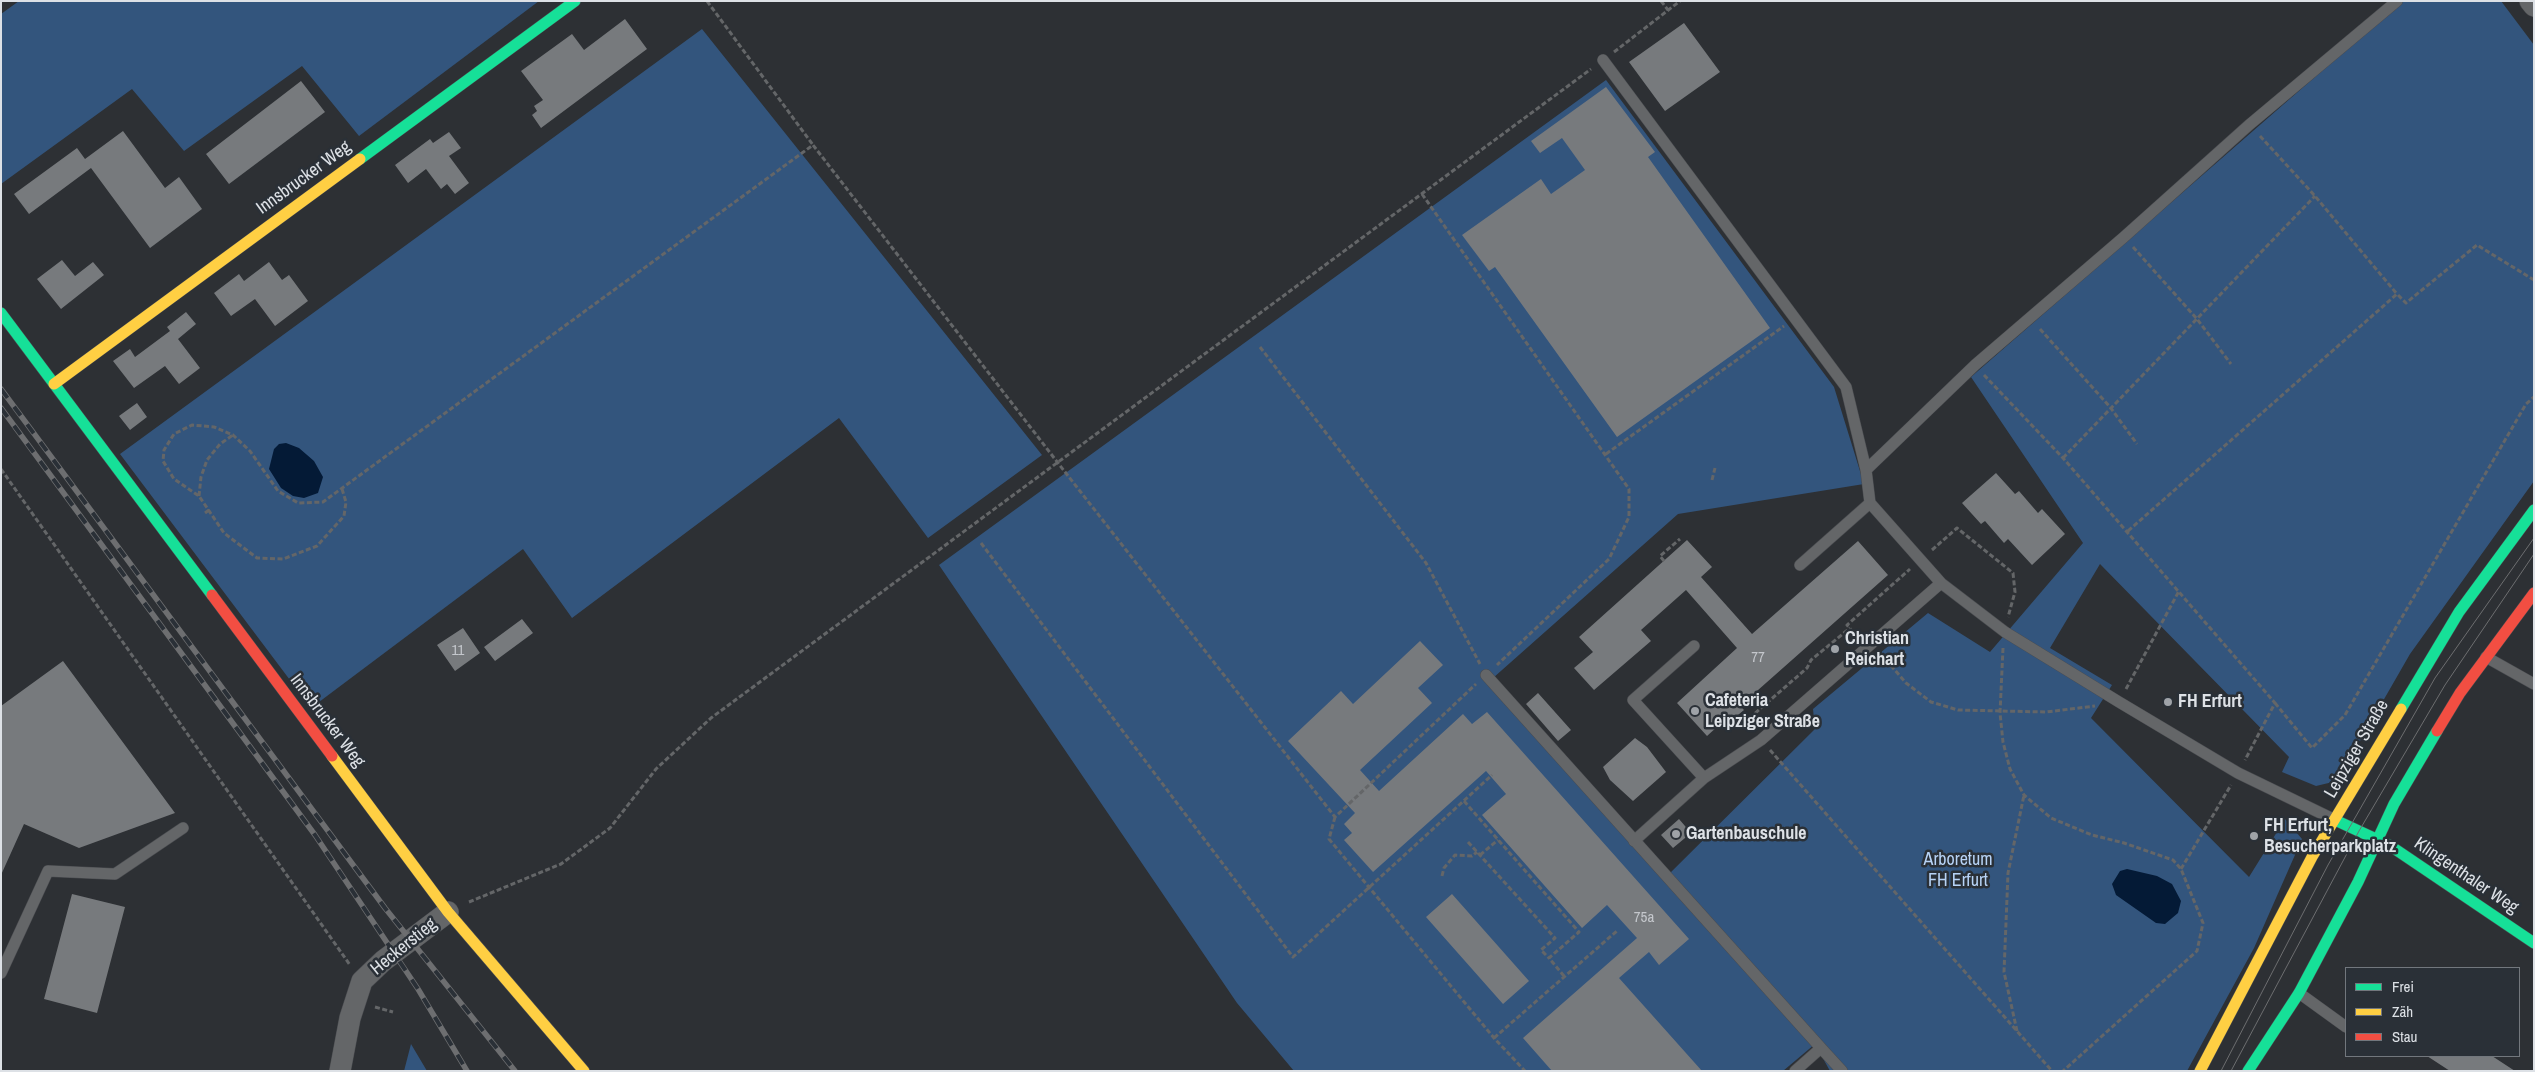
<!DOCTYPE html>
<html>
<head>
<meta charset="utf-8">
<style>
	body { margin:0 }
	#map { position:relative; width:2535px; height:1072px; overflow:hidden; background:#2d3034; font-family:"Archivo Narrow",sans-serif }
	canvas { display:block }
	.frame { position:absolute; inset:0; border:2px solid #dde1e6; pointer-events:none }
	.legend { position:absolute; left:2345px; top:967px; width:175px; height:90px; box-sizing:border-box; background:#2a3037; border:1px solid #72777d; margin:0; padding:6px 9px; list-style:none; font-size:15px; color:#dde1e6 }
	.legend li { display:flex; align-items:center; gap:10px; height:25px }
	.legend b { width:25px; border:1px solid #72777d }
</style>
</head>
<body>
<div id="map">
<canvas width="2535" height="1072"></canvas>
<div class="frame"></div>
<ul class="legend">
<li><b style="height:6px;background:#16e098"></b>Frei</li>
<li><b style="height:6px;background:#ffcf43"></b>Zäh</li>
<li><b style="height:6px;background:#f24e42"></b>Stau</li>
</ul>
</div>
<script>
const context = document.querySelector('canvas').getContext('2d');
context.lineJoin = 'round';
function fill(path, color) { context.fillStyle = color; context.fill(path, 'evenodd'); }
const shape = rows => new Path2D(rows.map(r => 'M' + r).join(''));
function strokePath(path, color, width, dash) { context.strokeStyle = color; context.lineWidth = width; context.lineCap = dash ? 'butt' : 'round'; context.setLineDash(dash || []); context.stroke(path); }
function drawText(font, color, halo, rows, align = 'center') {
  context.font = font + ' "Archivo Narrow",sans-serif'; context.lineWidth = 5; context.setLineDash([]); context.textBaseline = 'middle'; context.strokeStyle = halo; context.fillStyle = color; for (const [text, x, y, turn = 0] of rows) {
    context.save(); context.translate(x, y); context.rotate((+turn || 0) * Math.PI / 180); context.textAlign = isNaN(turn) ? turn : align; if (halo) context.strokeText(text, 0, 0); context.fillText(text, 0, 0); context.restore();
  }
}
fill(shape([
	[19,1,539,1,359,136,302,66,184,151,132,89,1,184,1,14],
	[2402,1,2501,1,2534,45,2534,481,2410,654,2337,781,2316,786,2282,772,2289,757,2100,564,2050,648,2112,685,2091,718,2249,877,2285,819,2302,839,2254,948,2187,1071,1830,1071,1815,1044,1783,1071,1294,1071,1237,1003,939,565,1606,80,1834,387,1864,484,1678,514,1493,678,1666,877,1815,729,1813,709,1928,613,1990,652,2083,543,1971,377],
	[702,29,1042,455,928,538,839,418,572,618,523,549,311,708,120,454],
	[411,1044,427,1071,404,1071]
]), '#33557d');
fill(shape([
	[286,443,299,448,314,461,323,477,318,493,304,498,293,496,281,488,269,469,274,449,279,444],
	[2127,869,2157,876,2172,884,2181,901,2178,913,2165,924,2156,923,2116,895,2112,884,2120,871]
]), '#041a36');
fill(shape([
	[625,19,647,49,541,128,532,115,537,111,534,106,543,100,521,71,572,34,584,50],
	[1684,23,1720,72,1665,111,1629,62],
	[301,81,325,112,229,184,206,154],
	[1606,87,1655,152,1648,157,1770,328,1617,437,1495,267,1489,271,1462,235,1541,179,1551,194,1585,170,1562,138,1540,153,1531,141],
	[123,131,165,188,179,177,202,209,150,248,91,168,29,214,14,194,77,148,85,159],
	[449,132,461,148,449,156,469,183,455,194,447,184,441,189,426,169,408,183,395,165,430,139,433,143],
	[62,260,75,276,93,262,104,275,61,309,37,279],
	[269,262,282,280,289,275,308,301,275,326,255,299,231,316,214,293,239,274,244,281],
	[186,312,196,324,178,339,200,368,179,384,165,366,134,388,113,361,130,349,135,357,170,331,167,327],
	[137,403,147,417,130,430,119,416],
	[1996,473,2015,494,2019,491,2038,513,2042,509,2065,534,2032,565,2008,539,2004,543,1985,521,1981,524,1962,503],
	[1687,540,1712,567,1701,577,1752,634,1858,541,1888,575,1740,706,1744,710,1732,720,1729,716,1707,736,1677,703,1737,648,1686,590,1641,630,1651,641,1594,690,1574,668,1593,652,1579,637],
	[522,619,533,633,495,661,484,647],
	[463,628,480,653,455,671,437,645],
	[1420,641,1443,665,1418,688,1432,703,1360,770,1379,791,1463,714,1472,724,1487,712,1689,939,1659,965,1649,952,1619,978,1702,1071,1552,1071,1523,1038,1637,938,1607,905,1582,928,1482,815,1506,794,1486,771,1373,872,1344,840,1352,833,1344,824,1355,813,1288,741,1341,691,1353,704],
	[63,661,175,813,79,848,24,824,1,875,1,706],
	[1538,693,1571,730,1558,741,1526,704],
	[1635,738,1647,747,1666,772,1633,801,1610,780,1603,767],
	[1679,819,1691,833,1673,848,1661,835],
	[72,894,125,907,97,1013,44,999],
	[1452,894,1529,981,1503,1004,1426,917],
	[2427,1056,2492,1056,2515,1071,2450,1071]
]), '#777a7d');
const lane = shape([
	[1603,60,1846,387,1866,470,1870,503,1941,583,2005,632,2119,702,2238,773,2335,820],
	[1866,470,1975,365,2124,237,2249,125,2397,1],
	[1800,565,1870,503],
	[2486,657,2534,684],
	[1486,675,1821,1048],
	[1704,778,1761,740,1941,583],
	[1634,841,1704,778,1633,700,1694,646],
	[1,973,48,871,115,874,183,828],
	[2299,993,2346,1027],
	[1795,1071,1821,1048,1842,1071]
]);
const street = shape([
	[2530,1,2534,6],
	[340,1071,350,1018,362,981,383,961,448,912]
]);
const fast = shape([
	[360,159,575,1],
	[1,313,212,595],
	[2401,709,2459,612,2534,510],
	[2335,820,2389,845,2534,943],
	[2248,1071,2299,993,2358,882,2394,804,2437,731]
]);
const slow = shape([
	[54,384,360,159],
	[332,756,448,912,584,1071],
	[2200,1071,2312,857,2401,709]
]);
const jam = shape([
	[212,595,332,756],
	[2437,731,2460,693,2534,593]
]);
strokePath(lane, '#4a4c50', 12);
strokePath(street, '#4a4c50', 22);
strokePath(fast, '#4a4c50', 12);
strokePath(slow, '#4a4c50', 12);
strokePath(jam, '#4a4c50', 12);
strokePath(shape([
	[707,1,813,145],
	[1661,1,1668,10],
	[1614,52,1680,1],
	[2260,136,2315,196,2397,294],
	[1422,194,1629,489,1629,517,1609,559,1497,665],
	[2133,247,2197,319,2231,364],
	[2040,329,2110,407,2137,444],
	[1260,347,1426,563,1480,664],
	[1984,375,2063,458,2275,703,2245,760],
	[1606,454,1784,326],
	[2063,458,2315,196],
	[1,469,350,965],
	[1712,480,1715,468],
	[342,489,346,502,344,516,317,546,283,559,257,558,224,533,199,496,174,479,163,461,164,450,174,434,192,425,214,427,233,435,250,451,278,491,298,503,323,502,813,145,1058,463,1335,817,1476,684],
	[199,496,201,477,207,460,220,444,233,435],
	[205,513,209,510],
	[2128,531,2397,294,2406,303,2477,245,2534,280],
	[981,543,1293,957,1492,775],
	[1932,550,1957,528,2013,573,2015,592,2008,617],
	[1664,561,1660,556,1680,539],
	[1858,638,1847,625,1910,569],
	[2003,648,2000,713,2003,742,2010,769,2024,795,2051,818,2092,835,2124,843,2173,860,2181,869,2203,923,2197,951,2063,1071],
	[1881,654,1906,683,1931,702,1958,710,2046,712,2095,706],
	[2126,689,2179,591],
	[2275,703,2312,748,2345,715,2526,404,2534,397],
	[1751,729,1745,722,1807,668,1811,660,1850,628],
	[1770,750,2052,1071],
	[1464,801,1579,932,1549,958,1564,976],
	[1335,817,1329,839,1494,1038,1525,1071],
	[1468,842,1555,938,1541,950,1549,958],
	[1480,855,1498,840],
	[2181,869,2231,785],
	[1442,876,1444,868,1455,855,1472,856,1477,852],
	[469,902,561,864,610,828,656,769,711,718,1591,69],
	[375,1007,393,1012],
	[2017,1031,2004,972,2008,873,2024,795],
	[1494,1038,1618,930]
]), '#646668', 3, [5, 2.5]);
strokePath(lane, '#646668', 11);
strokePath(street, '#646668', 21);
strokePath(fast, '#16e098', 11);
strokePath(slow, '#ffcf43', 11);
strokePath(jam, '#f24e42', 11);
strokePath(shape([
	[2221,1071,2328,865,2435,678,2534,538],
	[2231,1071,2359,831,2445,685,2534,554]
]), '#6d6e70', 1);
const rail = shape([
	[1,389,385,908,515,1071],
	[1,408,315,835,418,989,467,1071]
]);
strokePath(rail, '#6d6e70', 5.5);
strokePath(rail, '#2a3037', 4, [11]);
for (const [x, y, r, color] of [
	[1835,649,5,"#9fa3a8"],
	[2168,702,5,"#9fa3a8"],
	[1695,711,5,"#9fa3a8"],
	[1676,834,5,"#9fa3a8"],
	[2254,836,5,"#9fa3a8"]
]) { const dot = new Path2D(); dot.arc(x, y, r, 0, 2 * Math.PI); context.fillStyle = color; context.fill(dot); strokePath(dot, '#2a3037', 2); }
drawText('15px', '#c4c7cc', null, [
	["11",458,651],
	["77",1758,658],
	["75a",1644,918]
]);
drawText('18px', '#dde1e6', '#2a3037', [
	["Innsbrucker Weg",304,178,-36],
	["Innsbrucker Weg",327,721,53],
	["Leipziger Straße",2357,749,-60],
	["Klingenthaler Weg",2466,876,34],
	["Heckerstieg",404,947,-39]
]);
drawText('bold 18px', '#dde1e6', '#2a3037', [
	["Christian",1845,639],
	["Reichart",1845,660],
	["Cafeteria",1705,701],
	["Leipziger Straße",1705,722],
	["FH Erfurt",2178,702],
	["FH Erfurt,",2264,826],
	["Besucherparkplatz",2264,847],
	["Gartenbauschule",1686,834]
], 'left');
drawText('18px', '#b7d3f6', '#2a3037', [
	["Arboretum",1958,860],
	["FH Erfurt",1958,881]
]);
</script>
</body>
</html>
